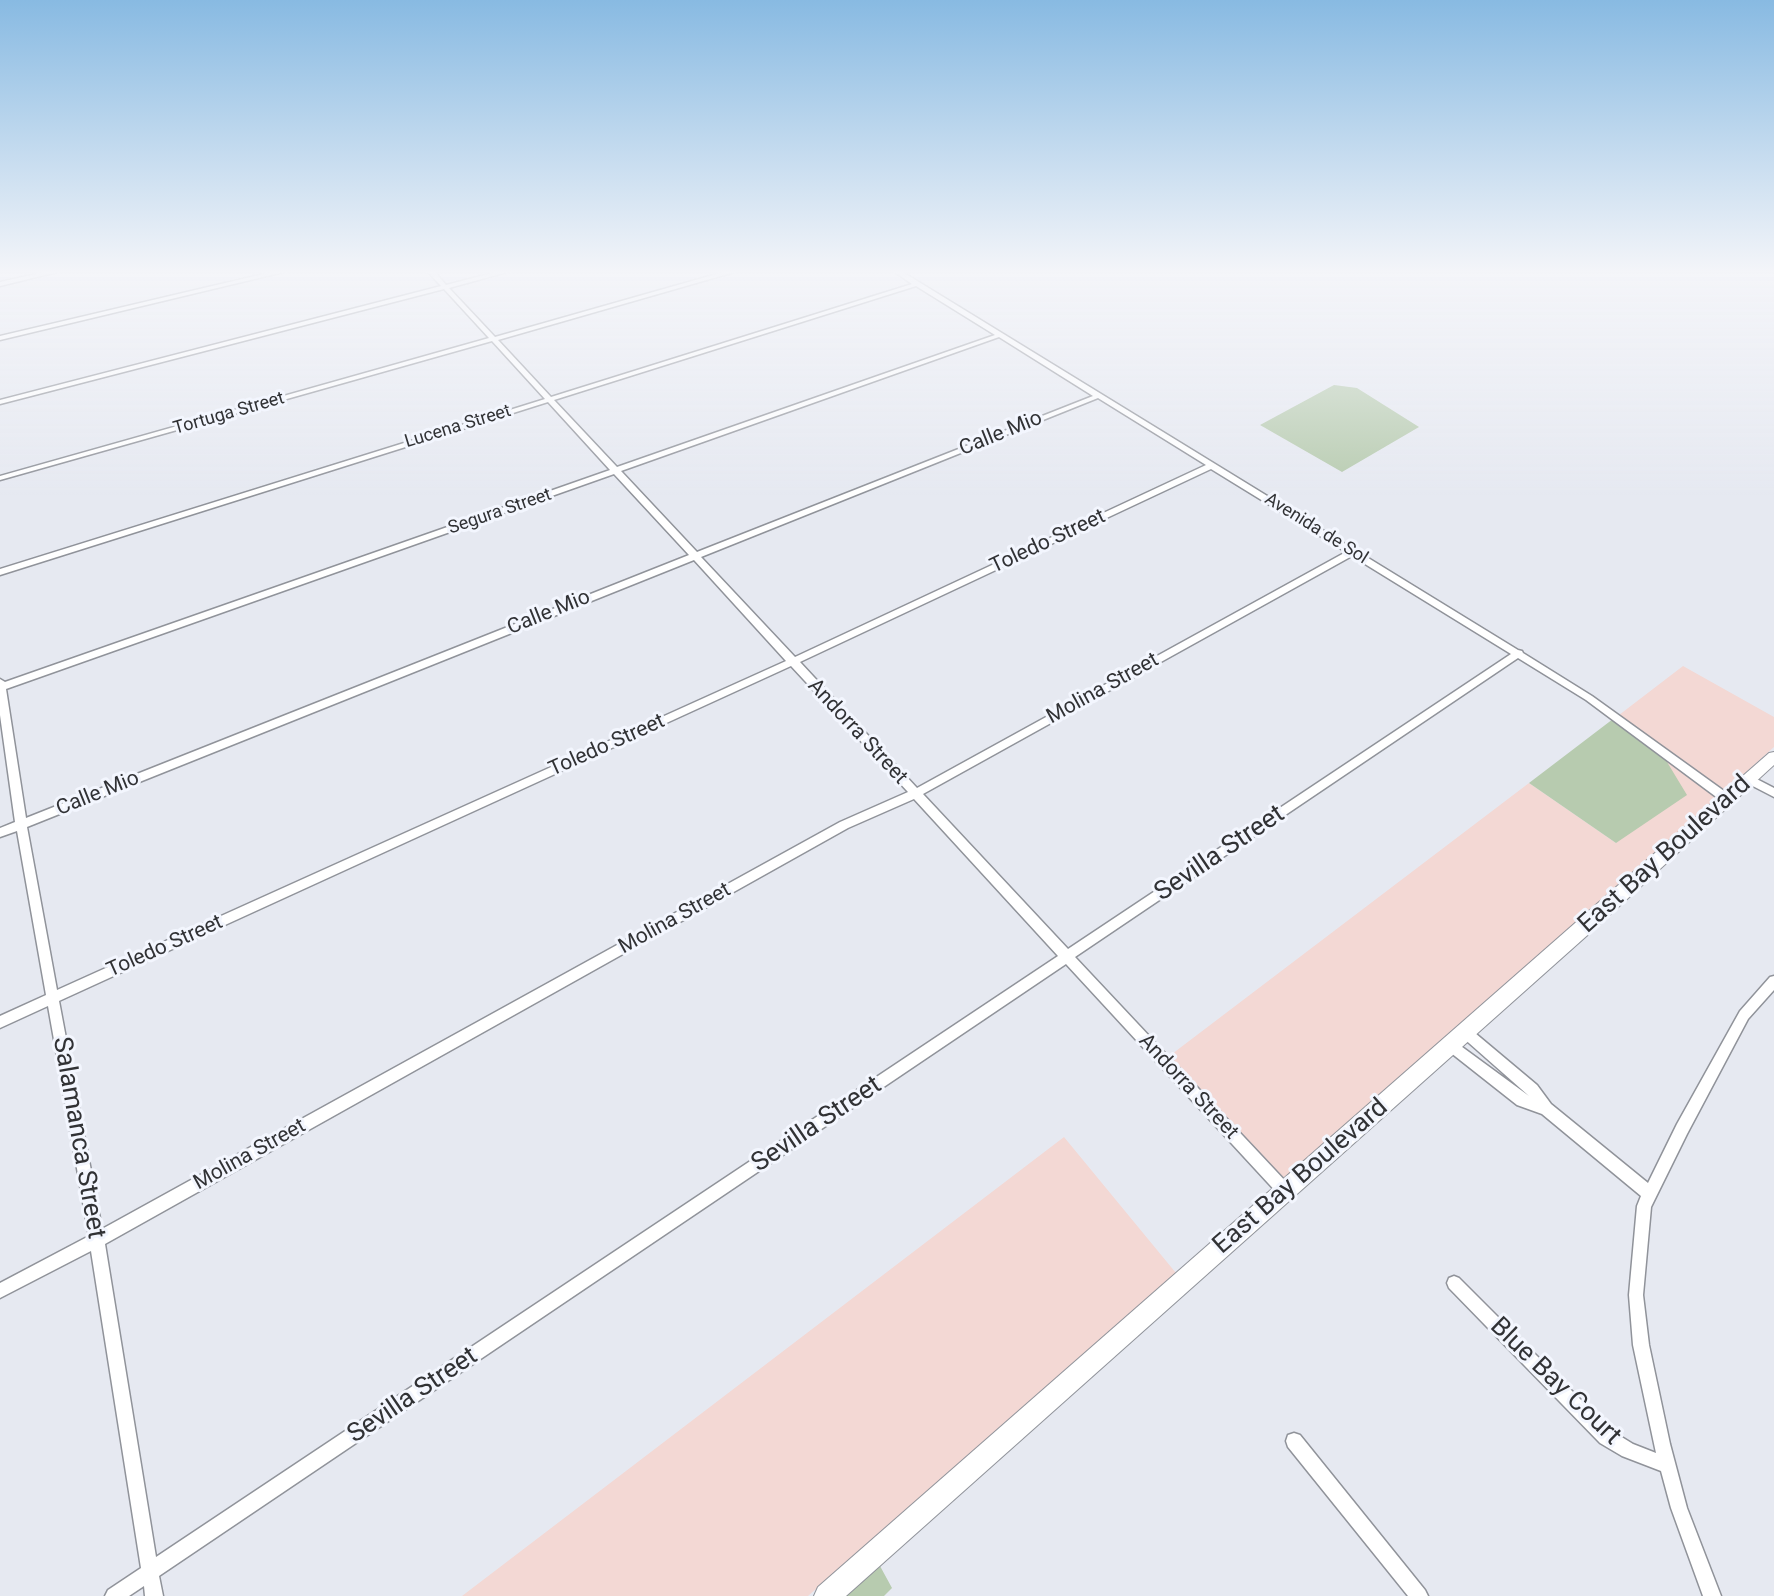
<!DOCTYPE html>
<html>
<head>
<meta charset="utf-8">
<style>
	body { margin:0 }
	canvas { display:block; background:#e6e9f1 }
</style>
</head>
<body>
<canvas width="1774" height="1596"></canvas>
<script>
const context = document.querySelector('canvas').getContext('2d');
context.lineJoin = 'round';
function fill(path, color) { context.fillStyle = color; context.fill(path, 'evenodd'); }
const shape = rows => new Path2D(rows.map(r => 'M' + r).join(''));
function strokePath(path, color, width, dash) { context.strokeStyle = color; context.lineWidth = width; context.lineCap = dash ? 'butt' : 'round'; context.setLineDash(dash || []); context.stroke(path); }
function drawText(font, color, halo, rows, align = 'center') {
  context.font = font + ' Roboto,sans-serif'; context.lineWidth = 6; context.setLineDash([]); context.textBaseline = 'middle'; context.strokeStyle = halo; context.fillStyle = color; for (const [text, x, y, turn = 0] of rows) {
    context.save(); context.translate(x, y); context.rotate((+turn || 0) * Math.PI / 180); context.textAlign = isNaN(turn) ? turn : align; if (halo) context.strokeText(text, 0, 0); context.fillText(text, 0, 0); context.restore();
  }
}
fill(shape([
	[1683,666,1774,717,1774,747,1724,792,1619,715],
	[1664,757,1718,797,1283,1180,1168,1057,1529,783,1616,843],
	[1064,1137,1176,1273,808,1596,462,1596]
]), '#f3d8d4');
fill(shape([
	[1334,385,1357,388,1419,427,1342,472,1260,425],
	[1613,719,1664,757,1687,795,1616,843,1529,783],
	[880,1566,892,1588,884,1596,845,1596]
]), '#b7cbaf');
const street = shape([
	[49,271,61,271,0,286,0,282,49,271],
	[276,271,288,271,0,340,0,336,276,271],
	[427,271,434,271,446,285,500,271,511,271,449,288,495,337,727,271,738,271,498,340,551,397,912,284,893,271,901,271,1518,650,1522,651,1523,653,1592,696,1731,796,1732,799,1731,802,1723,802,1586,700,1518,658,1075,957,1290,1186,1292,1191,1290,1196,1285,1198,1280,1196,1066,964,159,1576,163,1596,145,1596,144,1586,129,1596,105,1596,108,1590,141,1568,91,1251,0,1298,0,1283,89,1236,48,1006,0,1028,0,1016,46,995,17,831,0,837,0,828,15,822,0,715,0,679,5,682,610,470,548,402,0,575,0,569,545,399,492,341,0,480,0,476,489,338,444,289,0,404,0,400,441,286,427,271],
	[916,286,995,335,617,467,554,400,916,286],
	[999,337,1093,396,697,552,621,471,999,337],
	[1098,398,1206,465,795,657,701,557,1098,398],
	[1211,469,1346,552,917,788,800,662,1211,469],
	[614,474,689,555,26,818,6,689,614,474],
	[1352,556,1511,654,1068,949,923,794,1352,556],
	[694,560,786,661,57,990,27,827,694,560],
	[791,666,908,792,840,822,102,1229,59,1001,791,666],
	[914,799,1058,956,156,1557,105,1244,848,828,914,799],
	[1749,775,1774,788,1774,797,1745,782,1744,779,1745,776,1749,775],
	[1774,976,1774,990,1748,1019,1687,1134,1651,1207,1643,1295,1649,1345,1670,1444,1687,1508,1721,1596,1703,1596,1671,1508,1661,1471,1622,1456,1600,1443,1449,1288,1447,1283,1449,1278,1454,1276,1459,1278,1612,1431,1633,1444,1656,1453,1633,1345,1629,1295,1637,1206,1641,1196,1542,1114,1517,1105,1446,1049,1444,1045,1446,1041,1450,1039,1454,1041,1529,1096,1461,1036,1459,1032,1461,1028,1465,1026,1469,1028,1537,1085,1551,1104,1648,1183,1677,1124,1740,1011,1770,977,1774,976],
	[1294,1433,1300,1435,1425,1590,1428,1596,1408,1596,1288,1447,1286,1441,1288,1435,1294,1433]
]);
const secondary = shape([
	[1774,752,1774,765,1591,932,846,1596,814,1596,818,1587,1769,753,1774,752]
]);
strokePath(street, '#90939a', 3);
strokePath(secondary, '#90939a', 2);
fill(street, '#fff');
fill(secondary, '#fff');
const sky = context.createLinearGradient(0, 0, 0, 495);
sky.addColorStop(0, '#88bae2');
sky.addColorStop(0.55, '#f4f5f9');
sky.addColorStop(1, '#f4f5f900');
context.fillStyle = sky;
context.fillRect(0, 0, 1774, 495);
drawText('18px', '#313235', '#f3f6fe', [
	["Tortuga Street",229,414,-16],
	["Lucena Street",458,427,-17],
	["Segura Street",500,512,-19],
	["Avenida de Sol",1316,529,32]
]);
drawText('21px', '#313235', '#f3f6fe', [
	["Calle Mio",1001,434,-22],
	["Toledo Street",1048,542,-25],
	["Calle Mio",549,613,-22],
	["Molina Street",1103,689,-29],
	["Andorra Street",857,732,47],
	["Toledo Street",607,746,-24],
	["Calle Mio",98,794,-22],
	["Molina Street",675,919,-29],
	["Toledo Street",165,947,-24],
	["Andorra Street",1188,1087,47],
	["Molina Street",250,1155,-29]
]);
drawText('26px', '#313235', '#f3f6fe', [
	["Sevilla Street",1220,854,-34],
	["East Bay Boulevard",1665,855,-42],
	["Sevilla Street",817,1125,-34],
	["Salamanca Street",78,1138,80],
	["East Bay Boulevard",1301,1177,-41],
	["Blue Bay Court",1555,1382,44],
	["Sevilla Street",413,1396,-34]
]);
</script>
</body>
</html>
